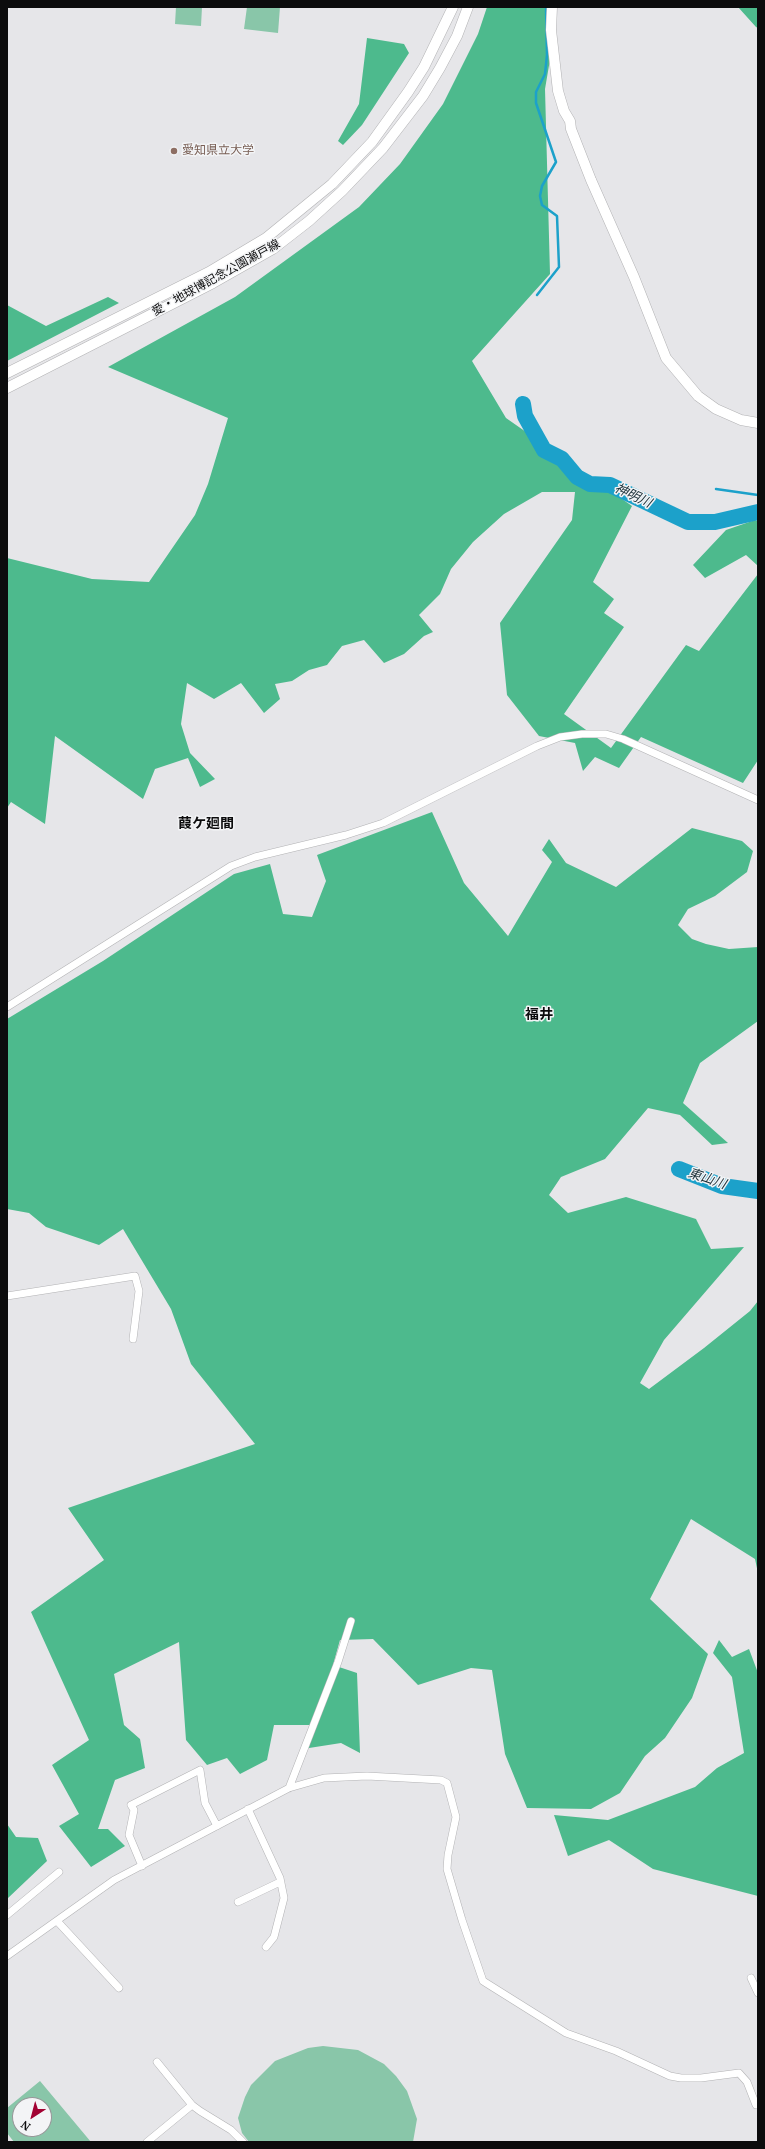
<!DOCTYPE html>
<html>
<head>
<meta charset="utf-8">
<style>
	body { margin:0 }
	#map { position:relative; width:765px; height:2149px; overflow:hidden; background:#e6e6e9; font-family:"PT Serif",serif }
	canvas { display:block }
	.frame { position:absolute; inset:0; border:8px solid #0c0c0d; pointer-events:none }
	.north { position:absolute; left:12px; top:2097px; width:40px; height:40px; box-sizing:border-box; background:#f3f4f6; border:1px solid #979799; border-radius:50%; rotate:216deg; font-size:11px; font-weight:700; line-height:16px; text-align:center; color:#0c0c0d }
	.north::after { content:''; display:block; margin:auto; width:14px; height:18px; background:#a20233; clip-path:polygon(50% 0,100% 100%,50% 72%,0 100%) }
</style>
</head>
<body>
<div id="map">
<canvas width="765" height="2149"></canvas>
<div class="frame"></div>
<div class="north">N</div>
</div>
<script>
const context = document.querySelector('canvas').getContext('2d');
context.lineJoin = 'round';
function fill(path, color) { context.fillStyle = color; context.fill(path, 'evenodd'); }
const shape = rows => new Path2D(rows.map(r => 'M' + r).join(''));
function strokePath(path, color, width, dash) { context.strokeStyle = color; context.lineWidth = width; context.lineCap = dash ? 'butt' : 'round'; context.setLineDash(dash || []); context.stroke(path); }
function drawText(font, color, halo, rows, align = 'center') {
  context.font = font + ' "PT Serif","Noto Sans JP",serif'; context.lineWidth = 3; context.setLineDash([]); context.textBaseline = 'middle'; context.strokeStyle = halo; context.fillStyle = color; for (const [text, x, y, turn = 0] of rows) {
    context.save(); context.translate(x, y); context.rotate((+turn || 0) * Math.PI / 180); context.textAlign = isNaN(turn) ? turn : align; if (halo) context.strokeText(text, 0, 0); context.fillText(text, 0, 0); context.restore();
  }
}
fill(shape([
	[176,7,202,7,201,26,175,24],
	[247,7,280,7,278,33,244,29],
	[323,2046,358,2050,384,2064,396,2076,407,2091,417,2119,413,2142,249,2142,242,2133,238,2118,245,2097,251,2085,275,2061,308,2048],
	[40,2081,91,2142,14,2142,7,2133,7,2108],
	[20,2105,44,2105,44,2129,20,2129]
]), '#89c6a9');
fill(shape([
	[487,7,545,7,553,42,545,89,550,274,472,361,506,418,632,506,593,582,614,599,604,613,624,627,564,714,611,748,686,645,699,651,758,574,758,760,743,783,641,737,619,768,595,757,583,771,575,743,539,736,507,695,500,623,572,520,575,492,542,492,504,514,473,542,451,569,440,594,419,615,433,632,424,636,404,654,384,663,364,640,342,646,327,665,309,670,292,681,275,684,280,699,264,713,241,683,214,699,187,683,181,724,190,753,215,779,200,787,188,758,155,769,143,799,55,736,45,824,11,802,7,808,7,558,92,579,149,582,195,515,208,484,228,418,108,367,235,297,359,207,400,164,443,104,478,34],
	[738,7,758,7,758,28,756,27],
	[367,38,404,44,409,53,362,125,343,145,338,141,359,104],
	[108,297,119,303,7,361,7,305,46,326],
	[755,520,758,521,758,566,746,555,705,578,693,565,726,530],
	[432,812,464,883,508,936,552,862,542,850,549,839,566,863,616,887,692,828,742,841,753,851,747,872,715,896,688,909,678,925,692,939,706,944,729,949,758,947,758,1021,700,1063,683,1103,728,1143,712,1145,680,1115,648,1108,605,1159,561,1177,549,1195,568,1213,626,1197,696,1219,711,1249,744,1247,664,1340,640,1383,649,1389,704,1348,750,1311,758,1301,758,1573,755,1559,691,1519,650,1599,708,1654,692,1698,665,1738,645,1756,620,1793,591,1809,527,1808,505,1754,492,1670,471,1668,418,1685,373,1639,340,1640,333,1665,357,1673,360,1753,341,1743,309,1748,310,1725,274,1725,267,1760,240,1774,227,1758,207,1765,186,1740,179,1642,114,1674,124,1725,140,1739,145,1768,115,1780,98,1829,108,1829,125,1846,91,1867,59,1826,79,1814,52,1765,89,1740,31,1612,104,1560,68,1508,255,1444,191,1364,171,1309,123,1229,99,1245,46,1227,29,1213,7,1209,7,1019,103,961,234,874,270,864,283,914,312,917,326,881,317,855],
	[719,1640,732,1657,749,1649,758,1673,758,1896,653,1869,609,1840,568,1856,554,1815,608,1820,695,1787,717,1768,744,1753,732,1677,713,1653],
	[7,1824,16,1837,38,1838,47,1861,7,1899]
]), '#4dba8d');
strokePath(shape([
	[537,295,559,267,557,216,542,205,540,196,542,186,556,162,536,103,536,92,545,74,547,55,546,7],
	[716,489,758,495]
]), '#1ca1ca', 2.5);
strokePath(shape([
	[523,404,525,416,544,450,562,459,577,477,590,484,610,485,688,522,715,522,758,512],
	[679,1169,722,1186,758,1191]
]), '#1ca1ca', 16);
const street = shape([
	[7,1007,231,866,255,857,346,835,383,823,537,746,560,737,582,734,606,734,623,739,758,800],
	[7,1296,135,1276,139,1291,133,1339],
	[289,1788,338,1662,351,1621],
	[248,1809,280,1878,284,1898,274,1937,266,1947],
	[142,1866,129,1835,134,1810,131,1805,200,1770,205,1803,217,1826],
	[238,1902,280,1882],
	[7,1915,59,1872],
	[57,1921,119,1988],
	[7,1956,114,1880,289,1788,324,1778,367,1776,441,1780,447,1783,456,1817,448,1855,447,1869,462,1920,483,1981,566,2033,616,2051,670,2076,681,2078,701,2078,739,2073,747,2082,756,2105,758,2105],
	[751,1978,758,1993],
	[157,2062,192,2105,200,2111,231,2130,243,2142],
	[147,2142,192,2105]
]);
const secondary = shape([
	[552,7,551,30,558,91,564,111,570,121,571,129,591,180,634,277,666,358,698,396,716,409,741,420,758,423],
	[7,373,209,272,266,238,332,184,372,142,408,92,424,67,453,7],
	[7,388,213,283,273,249,309,221,342,191,383,148,423,96,440,68,457,36,468,7]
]);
strokePath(street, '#b2b2b4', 8);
strokePath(secondary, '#b2b2b4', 11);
strokePath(street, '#fff', 7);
strokePath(secondary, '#fff', 10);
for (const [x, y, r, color] of [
	[174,151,4,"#8d6e63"]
]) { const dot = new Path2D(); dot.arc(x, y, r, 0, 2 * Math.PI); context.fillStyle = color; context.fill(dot); strokePath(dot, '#f3f4f6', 1.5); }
drawText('12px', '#785e54', '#f3f4f6', [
	["愛知県立大学",182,151]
], 'left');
drawText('12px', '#0c0c0d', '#f3f4f6', [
	["愛・地球博記念公園瀬戸線",216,278,-29]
]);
drawText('italic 13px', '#1d323a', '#f3f4f6', [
	["神明川",633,496,25],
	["東山川",707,1179,19]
]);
drawText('bold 14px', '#0c0c0d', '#f3f4f6', [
	["葭ケ廻間",206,824],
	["福井",539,1015]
]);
</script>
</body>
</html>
